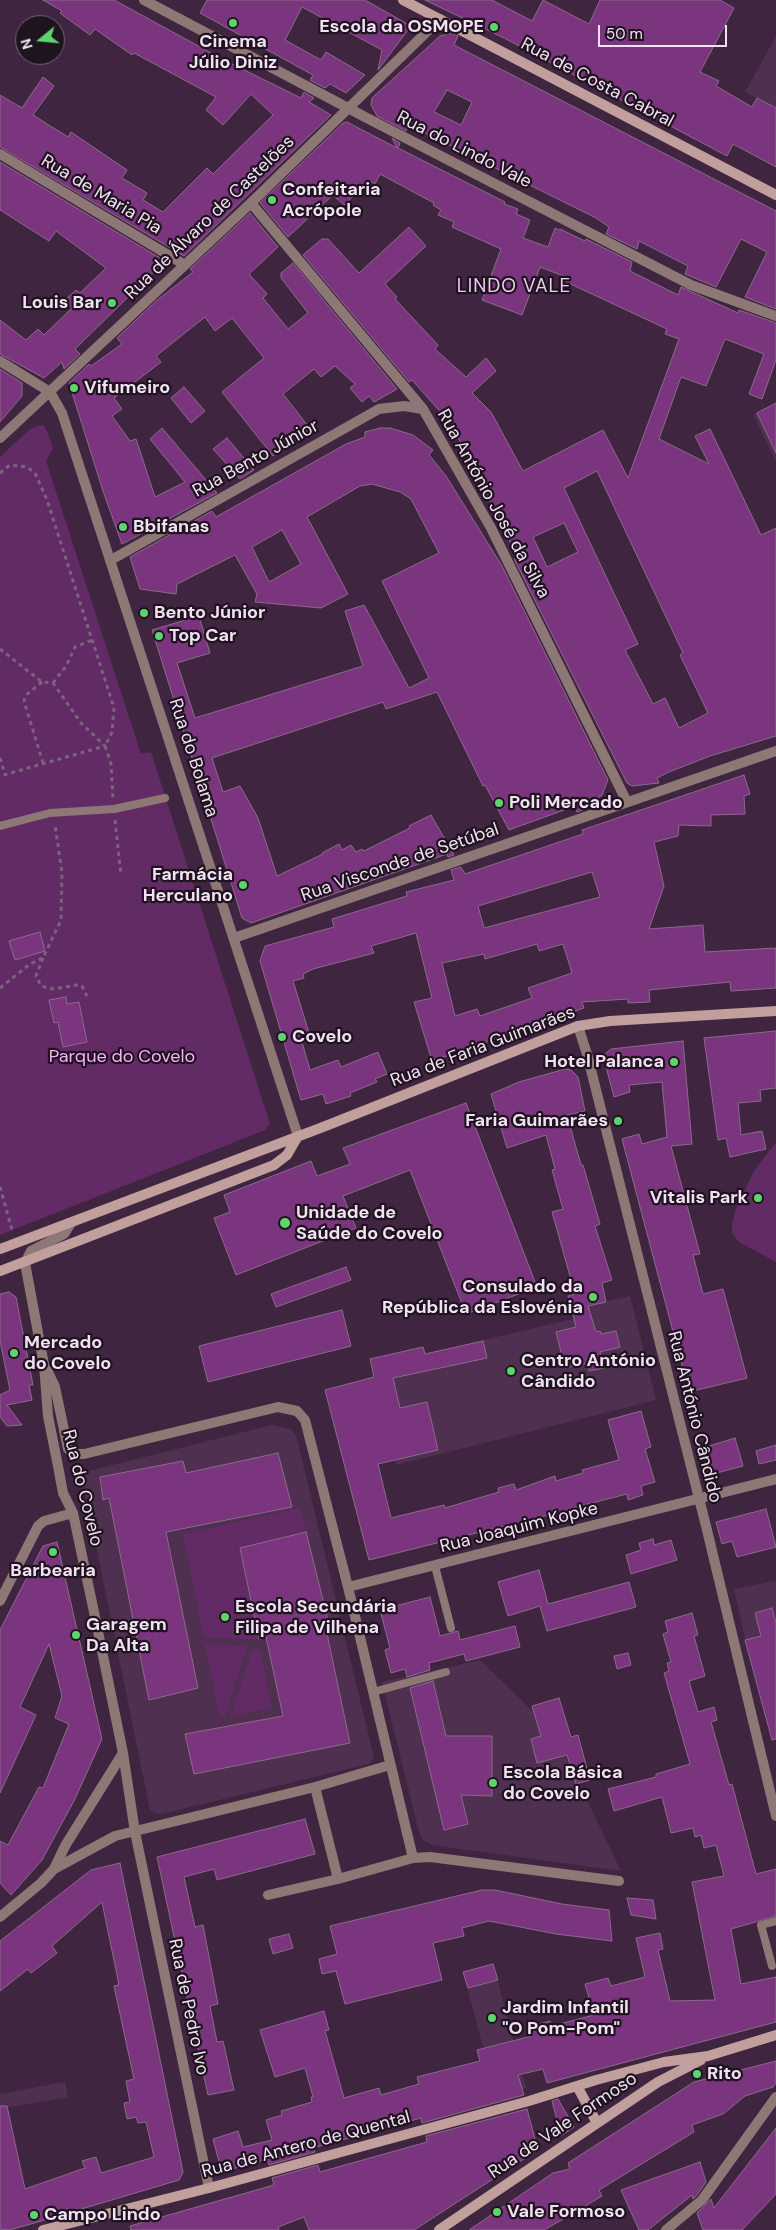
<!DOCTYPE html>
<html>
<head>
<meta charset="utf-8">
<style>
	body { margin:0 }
	#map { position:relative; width:776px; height:2230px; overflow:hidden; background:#402541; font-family:"DM Sans",sans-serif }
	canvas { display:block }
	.north { position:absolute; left:15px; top:15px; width:50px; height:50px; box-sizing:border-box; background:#1f1320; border:1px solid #736574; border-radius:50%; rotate:253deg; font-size:14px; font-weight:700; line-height:20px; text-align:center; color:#f2e1f2 }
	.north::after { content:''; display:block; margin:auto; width:18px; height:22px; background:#5ed56c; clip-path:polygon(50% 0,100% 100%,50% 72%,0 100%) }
	.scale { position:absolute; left:598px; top:25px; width:129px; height:22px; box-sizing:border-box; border:2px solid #f2e1f2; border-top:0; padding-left:6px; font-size:15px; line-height:18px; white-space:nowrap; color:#f2e1f2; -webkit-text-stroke:4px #1f1320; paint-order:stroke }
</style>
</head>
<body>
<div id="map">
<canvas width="776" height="2230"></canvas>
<div class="north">N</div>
<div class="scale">50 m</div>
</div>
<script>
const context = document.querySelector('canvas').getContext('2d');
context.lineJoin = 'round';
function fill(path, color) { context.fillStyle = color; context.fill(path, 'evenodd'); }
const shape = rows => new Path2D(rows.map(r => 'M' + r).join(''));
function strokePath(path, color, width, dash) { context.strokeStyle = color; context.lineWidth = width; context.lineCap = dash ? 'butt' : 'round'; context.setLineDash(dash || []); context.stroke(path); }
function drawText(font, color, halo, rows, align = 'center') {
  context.font = font + ' "DM Sans",sans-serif'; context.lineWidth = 4.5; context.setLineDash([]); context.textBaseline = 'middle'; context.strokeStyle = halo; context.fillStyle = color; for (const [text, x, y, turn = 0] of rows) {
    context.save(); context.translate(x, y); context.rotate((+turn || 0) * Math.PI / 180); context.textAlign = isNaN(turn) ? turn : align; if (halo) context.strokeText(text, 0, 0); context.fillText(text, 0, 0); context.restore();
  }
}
fill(shape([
	[776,36,776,167,733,144,757,98,745,92],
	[776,403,776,462,753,414],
	[630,1296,656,1400,396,1465,370,1359,423,1347,426,1354,585,1316,584,1307],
	[272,1425,291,1429,296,1435,374,1758,368,1764,161,1814,154,1813,150,1810,82,1477,89,1471],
	[776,1581,776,1654,750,1661,734,1589],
	[480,1660,547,1725,557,1738,621,1871,432,1845,422,1839,418,1828,382,1682],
	[493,1964,526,2088,496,2096,463,1972],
	[65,2082,68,2097,0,2109,0,2094]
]), '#503051');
fill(shape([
	[39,425,44,426,47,431,53,448,46,461,141,754,151,752,270,1124,265,1130,0,1235,0,457,30,429],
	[776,1142,776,1262,739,1242,732,1233,732,1224,736,1208,754,1171],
	[300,1508,306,1532,241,1548,259,1639,204,1638,183,1534],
	[205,1644,247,1646,225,1716,220,1717],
	[260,1649,272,1708,231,1716,252,1650]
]), '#632b66');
const building = shape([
	[43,0,114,0,224,60,301,98,304,92,314,98,309,102,331,115,184,256,0,147,0,95,22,108,43,77,54,86,33,115,68,137,71,132,127,170,122,178,147,193,143,200,163,212,207,168,213,174,273,115,251,94,223,125,206,110,216,97,134,53,132,55,95,29,90,35,60,13,62,11,43,0],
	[207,0,365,0,411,26,378,70,382,50,302,7,285,40,321,60,326,52,365,75,346,93,330,84,325,88,310,80,313,75,200,13,207,0],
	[425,0,492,0,532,21,543,0,589,24,600,0,720,0,734,8,700,72,719,81,716,86,752,107,757,98,776,108,776,167,733,144,727,156,506,39,425,0],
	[451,33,458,36,454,45,776,211,776,309,745,297,767,252,741,239,716,287,685,274,688,266,639,241,637,249,606,234,609,227,596,218,409,125,406,131,377,116,371,105,372,98,440,36,451,33],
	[447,90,472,102,461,125,434,112,447,90],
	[347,122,397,148,392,138,400,143,398,148,505,202,504,204,518,209,516,214,530,220,523,238,548,247,555,228,559,230,560,229,585,241,586,239,632,262,630,271,678,295,681,287,738,313,739,310,776,323,776,360,762,399,749,394,764,354,725,339,706,386,681,377,659,439,709,464,695,436,710,429,761,535,776,528,776,736,710,756,669,772,657,778,659,783,632,786,627,783,514,559,518,558,452,425,412,380,409,382,303,255,322,239,328,239,359,273,409,227,426,246,385,284,397,297,395,299,438,345,435,349,466,377,486,358,496,371,472,393,491,412,523,471,603,430,628,478,679,339,665,334,667,329,564,281,566,277,540,267,522,315,482,300,501,249,452,227,454,222,438,215,441,210,433,205,434,203,380,174,375,184,369,181,344,205,333,195,288,237,260,203,343,123,347,122],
	[597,471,683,653,680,655,708,713,679,728,665,698,653,704,625,650,638,644,564,488,597,471],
	[564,523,578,552,547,567,533,537,564,523],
	[0,162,165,261,75,349,80,354,64,369,62,362,44,378,0,354,0,320,26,340,38,329,44,335,72,308,65,300,76,290,80,293,106,268,56,231,49,241,0,210,0,162],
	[250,213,278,247,249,274,267,294,263,298,288,329,308,313,281,278,281,273,293,263,397,389,374,402,369,396,362,402,350,388,355,384,335,366,321,377,314,369,283,394,311,430,273,456,222,392,264,358,232,318,215,331,205,317,156,356,161,362,114,398,122,409,112,416,130,441,136,439,155,497,185,482,150,439,162,428,217,493,122,544,103,491,69,383,89,364,91,366,122,344,117,338,156,301,193,272,190,269,250,213],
	[0,369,22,383,22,396,0,422,0,369],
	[184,387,205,411,191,423,171,398,184,387],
	[776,403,776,453,757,413,776,403],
	[380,428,390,428,413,435,433,450,429,455,446,476,502,566,608,780,602,795,585,809,577,812,575,806,509,830,485,785,483,786,437,692,386,709,383,702,212,758,223,792,240,786,258,818,277,876,323,854,322,853,339,844,342,850,351,845,356,852,362,849,364,851,410,828,409,826,431,815,454,855,448,857,447,854,251,923,242,918,152,630,199,616,210,653,177,663,195,718,363,666,345,611,364,605,409,688,429,678,382,581,439,553,411,499,400,492,372,484,360,486,307,517,348,594,321,608,255,602,257,594,235,555,177,584,176,594,140,589,130,557,212,511,216,517,346,444,365,437,365,432,380,428],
	[282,530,301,564,269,582,252,547,282,530],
	[227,438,254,470,240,479,213,449,227,438],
	[744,775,750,794,744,796,745,814,711,815,711,826,679,825,678,836,654,842,664,886,649,929,703,925,705,952,776,948,776,988,731,991,730,982,649,990,650,1002,628,1003,628,999,582,1002,584,1008,432,1061,414,1002,432,998,416,933,371,946,374,953,313,969,303,974,304,978,293,981,311,1039,302,1042,310,1070,338,1060,341,1067,378,1052,387,1074,375,1079,377,1082,350,1093,351,1096,326,1104,323,1094,301,1100,260,961,265,946,334,927,332,919,407,896,406,892,454,880,451,870,461,867,465,874,583,834,582,830,744,775],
	[592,872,600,897,484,928,478,906,592,872],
	[537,944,539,951,563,944,572,973,528,988,532,998,480,1016,477,1009,455,1016,442,963,484,954,485,959,537,944],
	[40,932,45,951,15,960,9,941,40,932],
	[66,997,67,1004,79,1002,87,1042,63,1047,58,1022,54,1023,49,1000,66,997],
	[776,1031,776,1088,760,1090,761,1101,738,1103,741,1135,762,1131,766,1149,730,1157,726,1138,718,1140,704,1038,776,1031],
	[683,1041,692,1144,671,1146,700,1254,693,1255,703,1294,723,1289,747,1378,689,1392,622,1139,639,1134,642,1144,667,1137,662,1082,629,1085,630,1092,614,1097,604,1059,604,1055,611,1049,683,1041],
	[565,1069,571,1070,578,1077,585,1111,567,1115,581,1165,583,1165,590,1189,600,1224,595,1226,612,1280,602,1283,606,1302,588,1306,596,1332,600,1331,601,1334,616,1331,620,1347,600,1352,604,1368,589,1371,588,1363,565,1368,556,1332,576,1327,568,1296,575,1294,552,1212,563,1209,552,1170,555,1169,546,1135,507,1148,491,1094,519,1082,565,1069],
	[466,1103,537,1287,466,1314,410,1170,343,1196,356,1228,236,1275,214,1218,230,1212,224,1195,311,1161,317,1176,350,1164,343,1148,466,1103],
	[346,1267,351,1280,276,1307,271,1294,346,1267],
	[9,1292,16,1297,33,1385,29,1385,32,1400,7,1405,22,1425,7,1426,0,1417,0,1395,10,1390,0,1341,0,1294,9,1292],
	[342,1310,351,1346,208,1382,199,1346,342,1310],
	[483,1341,487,1358,393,1378,400,1408,427,1402,438,1450,378,1464,391,1518,444,1505,445,1508,499,1492,498,1488,514,1484,516,1490,555,1476,556,1481,583,1473,582,1470,619,1460,608,1420,641,1411,651,1447,645,1449,655,1482,641,1486,643,1495,628,1500,627,1494,572,1508,566,1510,568,1516,554,1520,552,1514,369,1560,325,1390,374,1377,370,1359,423,1347,425,1354,483,1341],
	[735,1438,743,1466,713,1474,706,1447,735,1438],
	[776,1445,776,1460,759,1464,756,1451,776,1445],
	[278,1453,292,1507,166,1532,198,1688,149,1700,109,1498,103,1500,100,1477,183,1461,186,1473,278,1453],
	[766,1509,776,1547,737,1557,732,1541,722,1544,716,1522,766,1509],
	[306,1532,329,1624,325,1624,350,1743,194,1774,185,1734,283,1716,266,1637,259,1639,240,1548,306,1532],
	[653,1539,654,1545,671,1540,677,1560,631,1574,626,1555,641,1550,639,1543,653,1539],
	[57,1542,102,1739,75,1799,42,1860,11,1895,0,1883,0,1841,8,1845,39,1787,43,1788,69,1724,55,1718,62,1696,49,1644,20,1707,36,1715,0,1793,0,1630,43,1546,57,1542],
	[539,1570,548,1604,629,1582,636,1607,547,1631,540,1606,508,1616,498,1582,539,1570],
	[430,1597,440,1636,458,1631,460,1640,515,1626,520,1647,466,1661,464,1654,429,1663,430,1670,407,1677,405,1669,391,1673,385,1650,390,1648,380,1610,430,1597],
	[772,1608,776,1623,776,1739,772,1740,745,1640,761,1636,755,1613,772,1608],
	[692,1613,698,1635,694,1636,705,1676,689,1681,698,1712,714,1707,717,1720,711,1722,729,1785,732,1784,756,1874,776,1869,776,1916,731,1929,741,1984,776,1977,776,2022,547,2083,543,2069,518,2075,524,2095,422,2123,421,2118,313,2148,315,2152,269,2165,267,2159,229,2170,221,2169,213,2139,238,2131,243,2147,272,2140,266,2120,282,2115,281,2111,312,2102,311,2097,313,2097,305,2068,275,2077,260,2030,324,2011,329,2030,325,2031,344,2098,379,2088,381,2095,419,2084,417,2077,480,2061,477,2050,532,2036,530,2026,550,2021,552,2026,594,2015,585,1984,608,1978,611,1986,645,1977,636,1938,660,1933,663,1949,658,1950,670,2001,715,2000,692,1882,724,1876,716,1845,704,1848,701,1835,695,1837,693,1828,671,1833,662,1797,614,1811,608,1789,656,1777,656,1774,690,1764,664,1673,669,1671,667,1663,671,1662,663,1634,668,1632,665,1621,692,1613],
	[628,1653,631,1665,617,1669,614,1656,628,1653],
	[433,1681,446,1736,492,1736,492,1796,461,1795,468,1824,444,1830,410,1688,433,1681],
	[559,1698,571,1737,578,1735,590,1780,576,1784,567,1755,537,1763,531,1739,541,1736,532,1706,559,1698],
	[305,1819,315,1854,217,1880,214,1869,184,1877,195,1927,203,1925,218,2004,210,2006,217,2042,223,2041,234,2090,208,2095,157,1857,305,1819],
	[120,1863,183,2172,179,2180,31,2224,9,2230,0,2229,0,2106,7,2106,25,2189,85,2168,82,2161,96,2157,101,2173,154,2157,146,2122,138,2123,136,2117,127,2119,124,2103,130,2102,126,2081,134,2079,114,1986,119,1985,102,1902,52,1946,57,1953,31,1973,28,1969,0,1991,0,1941,91,1870,120,1863],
	[482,1890,495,1890,562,1904,609,1910,612,1941,556,1934,489,1921,462,1928,464,1936,433,1943,442,1980,345,2004,336,1971,322,1974,319,1959,337,1954,330,1926,482,1890],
	[627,1898,653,1900,656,1919,631,1915,627,1898],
	[289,1934,293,1948,273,1954,269,1939,289,1934],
	[493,1964,498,1980,468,1988,463,1972,493,1964],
	[776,2061,776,2083,773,2087,745,2096,723,2114,692,2125,694,2132,599,2190,602,2196,567,2217,544,2230,469,2230,553,2173,570,2169,568,2163,694,2082,776,2061],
	[558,2099,574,2127,561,2136,552,2101,558,2099],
	[527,2109,538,2150,414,2230,309,2230,304,2217,278,2227,279,2230,131,2230,130,2226,274,2185,272,2178,318,2165,320,2172,427,2142,426,2136,527,2109],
	[776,2128,776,2194,742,2230,703,2230,697,2213,711,2199,714,2208,776,2128],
	[700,2162,706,2182,697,2195,693,2199,692,2195,648,2230,639,2230,621,2190,700,2162]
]);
fill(building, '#7a357e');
strokePath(building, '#8a6b8a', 1);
strokePath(shape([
	[0,473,10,465,27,467,35,473,47,500,114,708,112,732,105,746,111,764,113,799],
	[0,649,42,682,53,683,81,723,105,746,0,776],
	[42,682,26,695,24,701,43,763],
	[53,683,66,666,75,647,92,640],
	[0,758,5,775],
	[115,820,121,875],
	[43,958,36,976,41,986,53,989,77,985,82,986,87,996],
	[0,988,30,964,43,958,61,920,62,872,55,825],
	[0,1187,12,1230]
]), '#7b637c', 3, [4, 4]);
strokePath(shape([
	[0,826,50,813,114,809,165,798],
	[435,1566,451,1628],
	[373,1692,446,1672],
	[772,1966,761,1925,776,1921]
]), '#8d7875', 8);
strokePath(shape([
	[144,0,365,117,691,285,776,316],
	[0,154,185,265],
	[251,203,423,409,491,528,627,802],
	[0,361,50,392,62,413,298,1136],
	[0,438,251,203,440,19],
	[111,560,379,409,404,406,423,409],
	[234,938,776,751],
	[578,1026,587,1054,706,1526,776,1816],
	[71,1223,64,1234,31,1251,25,1263,44,1365,48,1416,58,1466,63,1493,73,1513,94,1612,123,1753,135,1832,209,2188],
	[47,1370,55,1387,68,1449,75,1454,84,1454,278,1407,297,1411,305,1420,348,1587,413,1858,338,1879,315,1787],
	[348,1587,776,1479],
	[0,1601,38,1526,44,1521,73,1513],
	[413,1858,430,1857,619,1881],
	[54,1869,115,1836,315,1787,390,1765],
	[268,1895,338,1879],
	[0,1917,41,1883,54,1869,65,1846,123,1753],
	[666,2230,702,2200,776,2097]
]), '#8d7875', 10);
strokePath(shape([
	[403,0,776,195],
	[0,1249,323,1127,578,1026,610,1021,776,1011],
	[0,1271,274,1165,287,1155,298,1136],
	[577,2086,597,2123],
	[43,2230,209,2188,529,2101,596,2080,664,2062,708,2056,776,2035],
	[439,2230,658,2082,701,2060]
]), '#c19f9c', 10);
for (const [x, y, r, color] of [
	[233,23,5,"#5ed56c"],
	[494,27,5,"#5ed56c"],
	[272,200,5,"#5ed56c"],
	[112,303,5,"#5ed56c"],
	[74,388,5,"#5ed56c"],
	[123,527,5,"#5ed56c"],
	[144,613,5,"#5ed56c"],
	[159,636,5,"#5ed56c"],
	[499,803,5,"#5ed56c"],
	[243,885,5,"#5ed56c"],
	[282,1037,5,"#5ed56c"],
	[674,1062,5,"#5ed56c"],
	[618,1121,5,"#5ed56c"],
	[758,1198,5,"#5ed56c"],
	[285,1223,6,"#5ed56c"],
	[593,1297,5,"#5ed56c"],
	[14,1353,5,"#5ed56c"],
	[511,1371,5,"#5ed56c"],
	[53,1552,5,"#5ed56c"],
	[225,1617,5,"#5ed56c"],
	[76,1635,5,"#5ed56c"],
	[493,1783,5,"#5ed56c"],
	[492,2018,5,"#5ed56c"],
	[697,2074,5,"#5ed56c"],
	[497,2212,5,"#5ed56c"],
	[34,2215,5,"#5ed56c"]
]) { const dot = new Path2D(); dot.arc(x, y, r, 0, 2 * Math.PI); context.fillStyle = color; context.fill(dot); strokePath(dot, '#1f1320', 2); }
drawText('bold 18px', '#f2e1f2', '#1f1320', [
	["Escola da OSMOPE",484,27,"right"],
	["Cinema",233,42,"center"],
	["Júlio Diniz",233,63,"center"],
	["Confeitaria",282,190],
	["Acrópole",282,211],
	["Louis Bar",102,303,"right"],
	["Vifumeiro",84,388],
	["Bbifanas",133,527],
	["Bento Júnior",154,613],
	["Top Car",169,636],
	["Poli Mercado",509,803],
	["Farmácia",233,875,"right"],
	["Herculano",233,896,"right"],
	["Covelo",292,1037],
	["Hotel Palanca",664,1062,"right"],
	["Faria Guimarães",608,1121,"right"],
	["Vitalis Park",748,1198,"right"],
	["Unidade de",296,1213],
	["Saúde do Covelo",296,1234],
	["Consulado da",583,1287,"right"],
	["República da Eslovénia",583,1308,"right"],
	["Mercado",24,1343],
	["do Covelo",24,1364],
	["Centro António",521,1361],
	["Cândido",521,1382],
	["Barbearia",53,1571,"center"],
	["Escola Secundária",235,1607],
	["Filipa de Vilhena",235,1628],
	["Garagem",86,1625],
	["Da Alta",86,1646],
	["Escola Básica",503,1773],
	["do Covelo",503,1794],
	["Jardim Infantil",502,2008],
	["\"O Pom-Pom\"",502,2029],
	["Rito",707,2074],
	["Vale Formoso",507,2212],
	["Campo Lindo",44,2215]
], 'left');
drawText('18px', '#f2e1f2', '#1f1320', [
	["Rua de Costa Cabral",597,83,28],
	["Rua do Lindo Vale",464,150,27],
	["Rua de Maria Pia",101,195,31],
	["Rua de Álvaro de Castelões",210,218,-44],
	["Rua Bento Júnior",256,459,-29],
	["Rua António José da Silva",493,504,61],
	["Rua do Bolama",193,758,72],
	["Rua Visconde de Setúbal",400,863,-19],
	["Rua de Faria Guimarães",483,1047,-21],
	["Rua António Cândido",694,1417,76],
	["Rua do Covelo",82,1488,76],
	["Rua Joaquim Kopke",519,1528,-14],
	["Rua de Pedro Ivo",188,2007,78],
	["Rua de Vale Formoso",563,2126,-34],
	["Rua de Antero de Quental",306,2145,-15]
]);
drawText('18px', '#fbaffd', '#1f1320', [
	["Parque do Covelo",122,1057]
]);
context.letterSpacing = '1px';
drawText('19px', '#eccaed', '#1f1320', [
	["LINDO VALE",514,287]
]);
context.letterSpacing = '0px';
</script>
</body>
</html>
